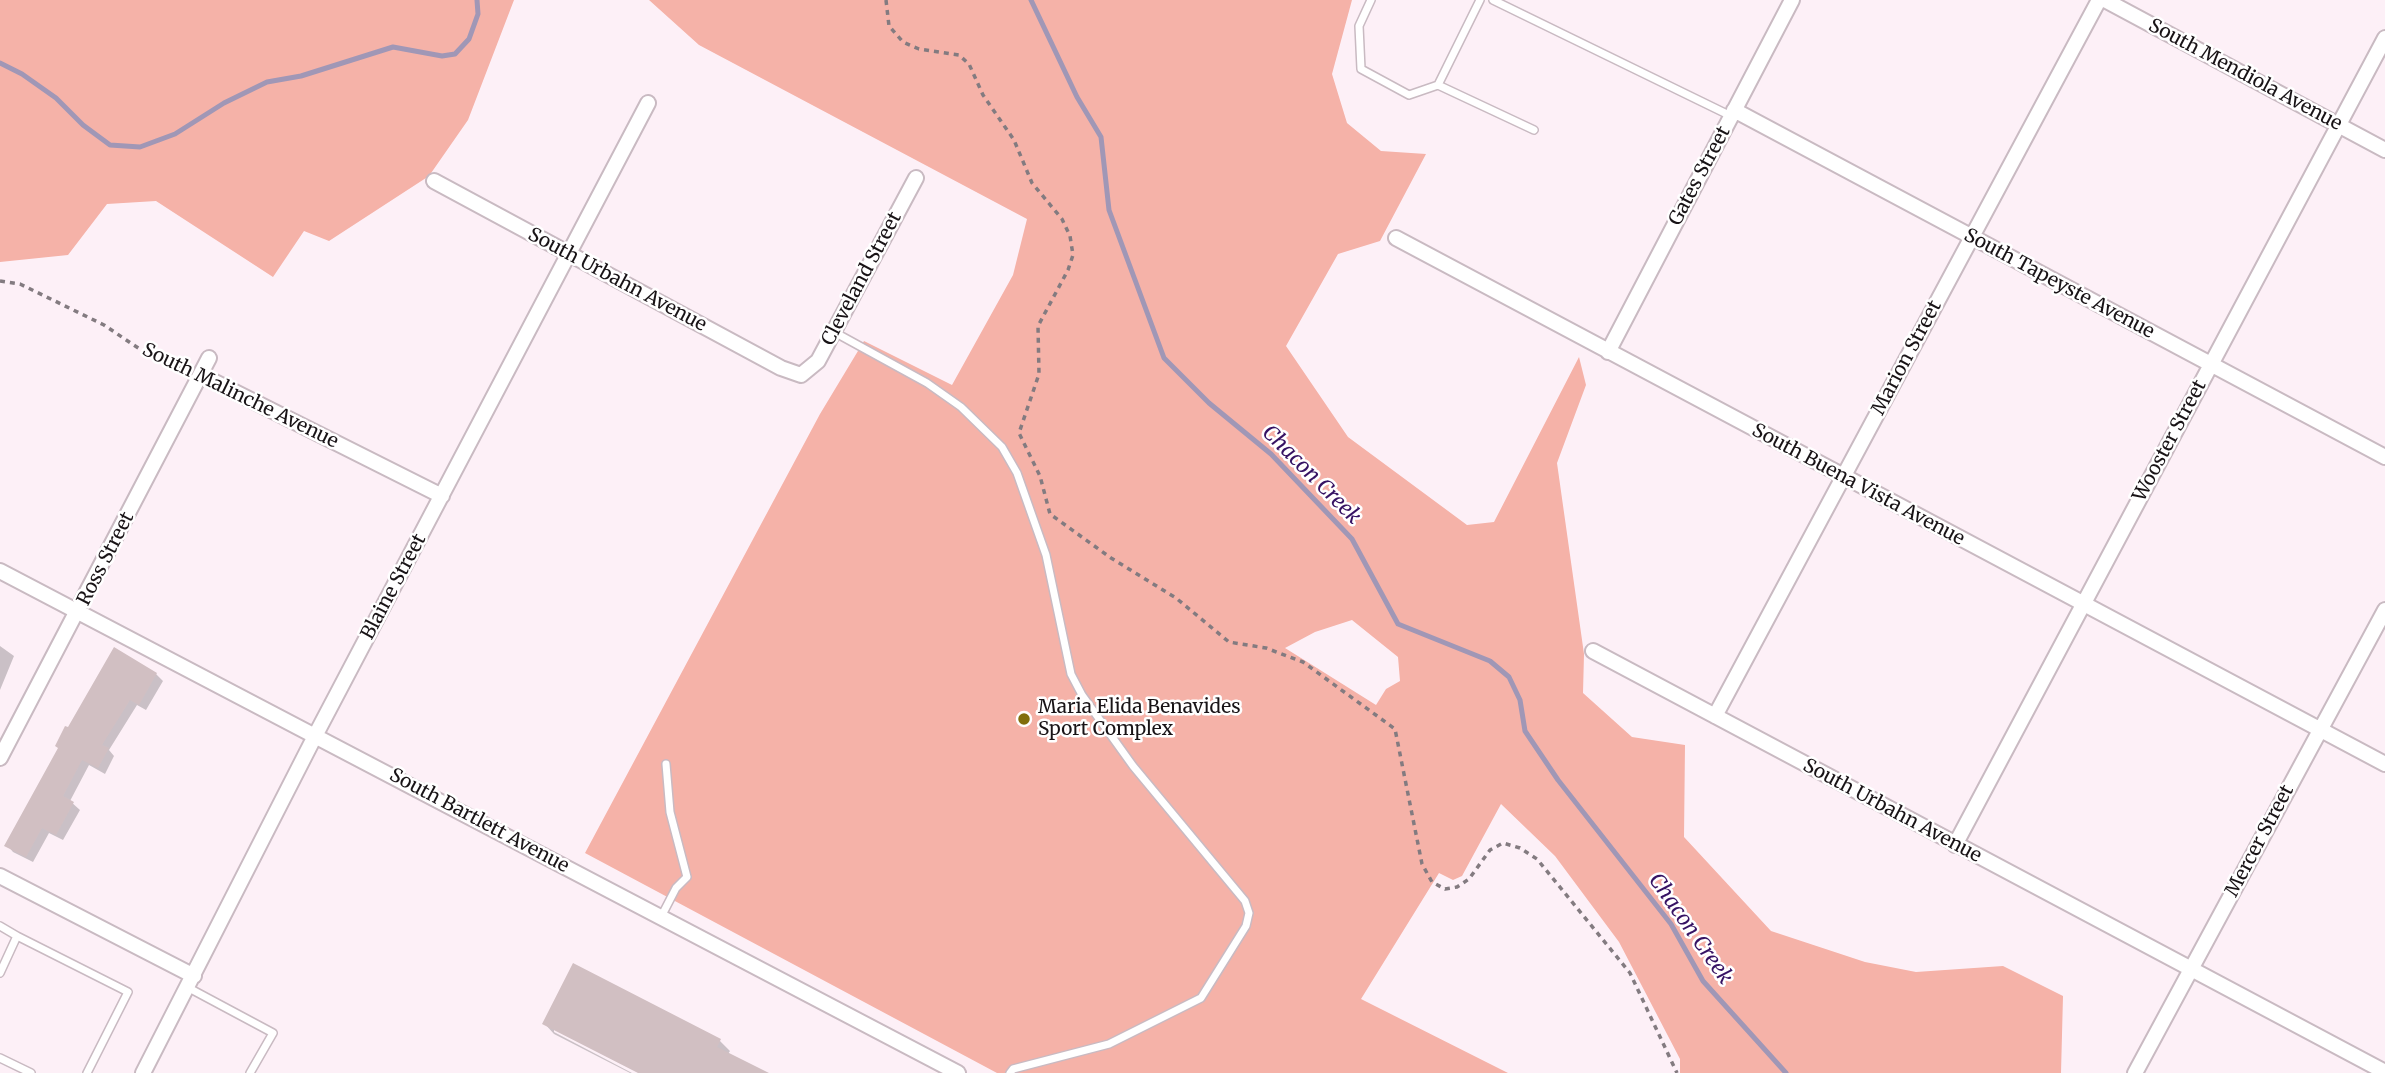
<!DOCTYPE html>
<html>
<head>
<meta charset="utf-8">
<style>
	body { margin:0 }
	canvas { display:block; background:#fdf0f7 }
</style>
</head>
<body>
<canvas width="2385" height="1073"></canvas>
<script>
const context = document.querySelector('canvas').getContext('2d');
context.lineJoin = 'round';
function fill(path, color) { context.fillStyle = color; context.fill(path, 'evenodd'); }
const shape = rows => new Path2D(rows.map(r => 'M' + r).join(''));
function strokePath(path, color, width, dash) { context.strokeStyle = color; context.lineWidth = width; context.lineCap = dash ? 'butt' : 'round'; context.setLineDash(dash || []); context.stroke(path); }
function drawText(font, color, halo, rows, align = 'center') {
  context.font = font + ' Merriweather,serif'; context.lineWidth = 5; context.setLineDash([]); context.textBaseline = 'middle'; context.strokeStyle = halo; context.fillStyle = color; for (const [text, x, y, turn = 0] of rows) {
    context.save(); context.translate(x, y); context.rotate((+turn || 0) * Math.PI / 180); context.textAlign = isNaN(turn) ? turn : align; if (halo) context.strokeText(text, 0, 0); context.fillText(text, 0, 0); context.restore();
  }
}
fill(shape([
	[0,0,514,0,468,120,429,176,329,241,304,231,273,277,156,201,107,204,68,255,0,262],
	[649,0,1352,0,1332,74,1347,123,1381,151,1426,154,1380,241,1338,254,1286,346,1348,437,1467,525,1494,522,1579,357,1586,385,1557,463,1584,654,1583,693,1632,737,1685,745,1684,837,1771,931,1865,962,1916,972,2003,966,2063,996,2061,1073,1680,1073,1680,1059,1619,942,1555,856,1501,804,1462,876,1453,880,1439,873,1361,999,1508,1073,997,1073,585,853,820,414,864,341,952,385,1013,275,1027,219,699,45],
	[1352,620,1398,657,1400,681,1386,689,1376,705,1285,648,1315,632]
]), '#f5b2a8');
fill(shape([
	[0,646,14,656,0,690],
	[156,674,163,681,146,710,137,705,109,750,114,756,105,774,89,765,70,801,80,810,63,840,49,833,33,862,13,852,7,845,60,748],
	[544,1023,720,1041,730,1051,728,1054,765,1073,640,1073,554,1028,554,1032,632,1073,630,1073,554,1034]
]), '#0003');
strokePath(shape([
	[1031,0,1077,97,1101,137,1109,210,1164,358,1209,403,1271,454,1352,539,1398,624,1490,661,1509,677,1520,700,1525,731,1558,780,1671,924,1703,981,1786,1073],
	[0,63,22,74,56,98,83,125,110,145,140,147,175,134,224,103,267,82,301,76,393,47,442,56,455,54,469,39,478,14,477,0]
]), '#a097b6', 5);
fill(shape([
	[114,647,157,673,139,705,130,700,102,745,109,748,98,768,82,760,63,796,74,802,56,835,42,828,26,857,4,846,58,748,55,746,65,726,68,727],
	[573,963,721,1039,717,1047,769,1073,638,1073,542,1024]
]), '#d1bfc2');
const lane = shape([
	[1371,0,1359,26,1361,69,1409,95,1438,85,1480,0],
	[1493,0,1731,116],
	[1438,85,1534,130],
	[834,332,927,383,961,407,1002,447,1017,473,1046,555,1071,674,1082,695,1133,766,1245,901,1249,913,1246,926,1201,998,1109,1044,1013,1069,1010,1073],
	[661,917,676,888,687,877,670,812,666,764],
	[0,926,17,936,0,973],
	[17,936,128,992,87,1073],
	[187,987,273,1033,250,1073],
	[0,1058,31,1073]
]);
const street = shape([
	[2105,0,2385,150],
	[1734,110,2385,457],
	[434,181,781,368,801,375,818,361,916,178],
	[1396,238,2385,764],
	[1608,352,1792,0],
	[201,375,442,496],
	[0,571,958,1073],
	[1593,651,2385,1072],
	[1715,716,2099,0],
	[0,758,209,358],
	[1955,845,2385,38],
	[0,876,194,976],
	[143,1073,315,736,648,103],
	[2135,1073,2385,610]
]);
strokePath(lane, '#c9bac2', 10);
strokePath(street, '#c9bac2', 18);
strokePath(shape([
	[886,0,889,26,903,42,919,49,959,55,969,64,983,95,1014,140,1032,183,1062,219,1070,236,1073,255,1068,270,1038,326,1039,374,1019,433,1040,476,1050,514,1111,558,1176,598,1229,642,1266,648,1303,662,1395,729,1422,864,1432,882,1445,889,1457,887,1469,879,1490,850,1503,843,1520,848,1537,859,1630,973,1677,1073],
	[0,281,20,284,104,325,153,358,186,369]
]), '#837b80', 3.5, [5, 5]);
strokePath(lane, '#fff', 7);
strokePath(street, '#fff', 14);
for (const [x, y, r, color] of [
	[1024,719,7,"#816e0c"]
]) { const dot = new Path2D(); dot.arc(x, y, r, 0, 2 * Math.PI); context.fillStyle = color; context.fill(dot); strokePath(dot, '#fff', 2.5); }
drawText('19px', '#181316', '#fff', [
	["South Mendiola Avenue",2245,75,28],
	["Gates Street",1700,176,-62],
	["Cleveland Street",862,279,-62],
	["South Urbahn Avenue",617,280,28],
	["South Tapeyste Avenue",2059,284,28],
	["Marion Street",1907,358,-62],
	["South Malinche Avenue",240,396,26],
	["Wooster Street",2170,441,-62],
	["South Buena Vista Avenue",1858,485,28],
	["Ross Street",106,559,-63],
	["Blaine Street",394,587,-62],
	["South Urbahn Avenue",1892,811,28],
	["South Bartlett Avenue",479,821,28],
	["Mercer Street",2260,841,-62]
]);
drawText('19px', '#181316', '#fff', [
	["Maria Elida Benavides",1038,708],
	["Sport Complex",1038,730]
], 'left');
drawText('italic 21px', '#361263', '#fff', [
	["Chacon Creek",1311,475,45],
	["Chacon Creek",1690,929,55]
]);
</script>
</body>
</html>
